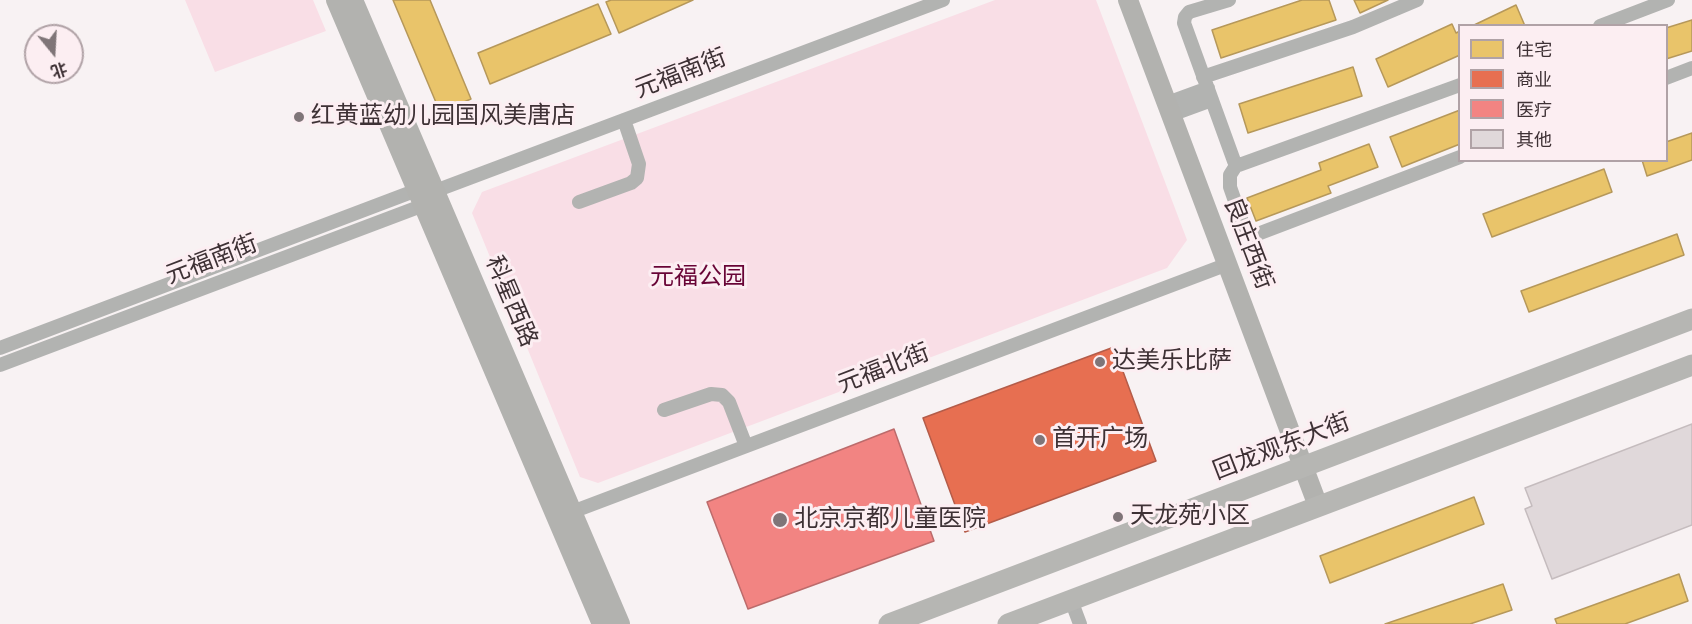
<!DOCTYPE html>
<html>
<head>
<meta charset="utf-8">
<style>
	body { margin:0 }
	#map { position:relative; width:1692px; height:624px; overflow:hidden; background:#f8f2f3; font-family:Jost,"Noto Sans SC",sans-serif }
	canvas { display:block }
	.legend { position:absolute; left:1458px; top:24px; width:210px; height:138px; box-sizing:border-box; background:#fceef2; border:2px solid #b0a2a6; margin:0; padding:8px 10px; list-style:none; font-size:18px; color:#3e3135 }
	.legend li { display:flex; align-items:center; gap:12px; height:30px }
	.legend b { width:30px; border:2px solid #b0a2a6 }
	.north { position:absolute; left:24px; top:24px; width:60px; height:60px; box-sizing:border-box; background:#fceef2; border:2px solid #b0a2a6; border-radius:50%; rotate:162deg; font-size:16px; font-weight:700; line-height:24px; text-align:center; color:#3e3135 }
	.north::after { content:''; display:block; margin:auto; width:21px; height:27px; background:#7f7578; clip-path:polygon(50% 0,100% 100%,50% 72%,0 100%) }
</style>
</head>
<body>
<div id="map">
<canvas width="1692" height="624"></canvas>
<ul class="legend">
<li><b style="height:16px;background:#e9c46a"></b>住宅</li>
<li><b style="height:16px;background:#e76f51"></b>商业</li>
<li><b style="height:16px;background:#f28482"></b>医疗</li>
<li><b style="height:16px;background:#e0d8da"></b>其他</li>
</ul>
<div class="north">北</div>
</div>
<script>
const context = document.querySelector('canvas').getContext('2d');
context.lineJoin = 'round';
function fill(path, color) { context.fillStyle = color; context.fill(path, 'evenodd'); }
const shape = rows => new Path2D(rows.map(r => 'M' + r).join(''));
function strokePath(path, color, width, dash) { context.strokeStyle = color; context.lineWidth = width; context.lineCap = dash ? 'butt' : 'round'; context.setLineDash(dash || []); context.stroke(path); }
function drawText(font, color, halo, rows, align = 'center') {
  context.font = font + ' Jost,"Noto Sans SC",sans-serif'; context.lineWidth = 6; context.setLineDash([]); context.textBaseline = 'middle'; context.strokeStyle = halo; context.fillStyle = color; for (const [text, x, y, turn = 0] of rows) {
    context.save(); context.translate(x, y); context.rotate((+turn || 0) * Math.PI / 180); context.textAlign = isNaN(turn) ? turn : align; if (halo) context.strokeText(text, 0, 0); context.fillText(text, 0, 0); context.restore();
  }
}
fill(shape([
	[185,0,313,0,326,31,215,72],
	[995,0,1096,0,1187,240,1167,268,598,483,580,477,472,213,482,192]
]), '#f9dee6');
const homes = shape([
	[393,0,430,0,471,99,440,112,393,0],
	[611,0,693,0,619,33,606,2,611,0],
	[1302,0,1329,0,1336,20,1221,58,1212,30,1302,0],
	[1354,0,1388,0,1360,13,1354,0],
	[598,4,611,34,490,84,478,53,598,4],
	[1516,5,1525,26,1472,26,1516,5],
	[1692,20,1692,51,1666,59,1666,28,1692,20],
	[1452,24,1456,33,1460,31,1460,55,1388,87,1376,59,1452,24],
	[1353,67,1362,96,1248,133,1239,104,1353,67],
	[1460,110,1460,144,1402,167,1390,137,1460,110],
	[1692,133,1692,160,1647,176,1642,160,1666,160,1666,142,1692,133],
	[1369,144,1378,167,1328,186,1331,193,1256,221,1247,198,1321,170,1319,163,1369,144],
	[1604,169,1612,192,1492,237,1483,214,1604,169],
	[1677,234,1684,255,1529,312,1521,291,1677,234],
	[1474,497,1484,524,1330,583,1320,556,1474,497],
	[1679,574,1688,601,1625,624,1557,624,1555,619,1679,574],
	[1503,584,1512,610,1470,624,1385,624,1503,584]
]);
fill(homes, '#e9c46a');
strokePath(homes, '#b6985a', 1.5);
const shops = shape([
	[1114,347,1156,461,965,532,923,418,1114,347]
]);
fill(shops, '#e76f51');
strokePath(shops, '#b45c49', 1.5);
const health = shape([
	[894,429,934,541,748,609,707,502,894,429]
]);
fill(health, '#f28482');
strokePath(health, '#bc6b6b', 1.5);
const building = shape([
	[1692,424,1692,525,1552,579,1525,509,1532,506,1525,488,1692,424]
]);
fill(building, '#e0d8da');
strokePath(building, '#c5bcbe', 1.5);
strokePath(shape([
	[1229,0,1189,12,1185,17,1184,23,1234,161,1239,165,1460,85],
	[1600,26,1668,0],
	[1203,77,1353,27,1417,0],
	[1666,78,1692,68],
	[1167,103,1208,88],
	[1171,115,1212,100],
	[1237,164,1230,175,1230,187,1244,227,1249,234,1255,235,1460,157],
	[579,202,631,183,637,178,639,164,624,120],
	[0,348,417,190,435,191,943,0],
	[0,365,424,205,428,200],
	[664,410,711,394,722,395,729,402,746,446],
	[564,515,1228,264],
	[1071,600,1080,624]
]), '#b2b3b1', 14);
strokePath(shape([
	[336,0,602,624],
	[353,0,620,624],
	[1128,0,1318,506]
]), '#b2b2af', 20);
strokePath(shape([
	[889,624,1692,319],
	[1008,624,1692,365]
]), '#b6b6b3', 21);
for (const [x, y, r, color] of [
	[299,117,6,"#7f7578"],
	[1100,362,6,"#7f7578"],
	[1040,440,6,"#7f7578"],
	[1118,517,6,"#7f7578"],
	[780,520,8,"#7f7578"]
]) { const dot = new Path2D(); dot.arc(x, y, r, 0, 2 * Math.PI); context.fillStyle = color; context.fill(dot); strokePath(dot, '#fceef2', 2); }
drawText('24px', '#3e3135', '#fceef2', [
	["元福南街",681,75,-21],
	["良庄西街",1247,244,69],
	["元福南街",212,261,-21],
	["科星西路",510,302,67],
	["元福北街",884,370,-21],
	["回龙观东大街",1282,448,-21]
]);
drawText('24px', '#3e3135', '#fceef2', [
	["红黄蓝幼儿园国风美唐店",311,117],
	["达美乐比萨",1112,362],
	["首开广场",1052,440],
	["天龙苑小区",1130,517],
	["北京京都儿童医院",794,520]
], 'left');
drawText('24px', '#680436', '#fceef2', [
	["元福公园",698,278]
]);
</script>
</body>
</html>
